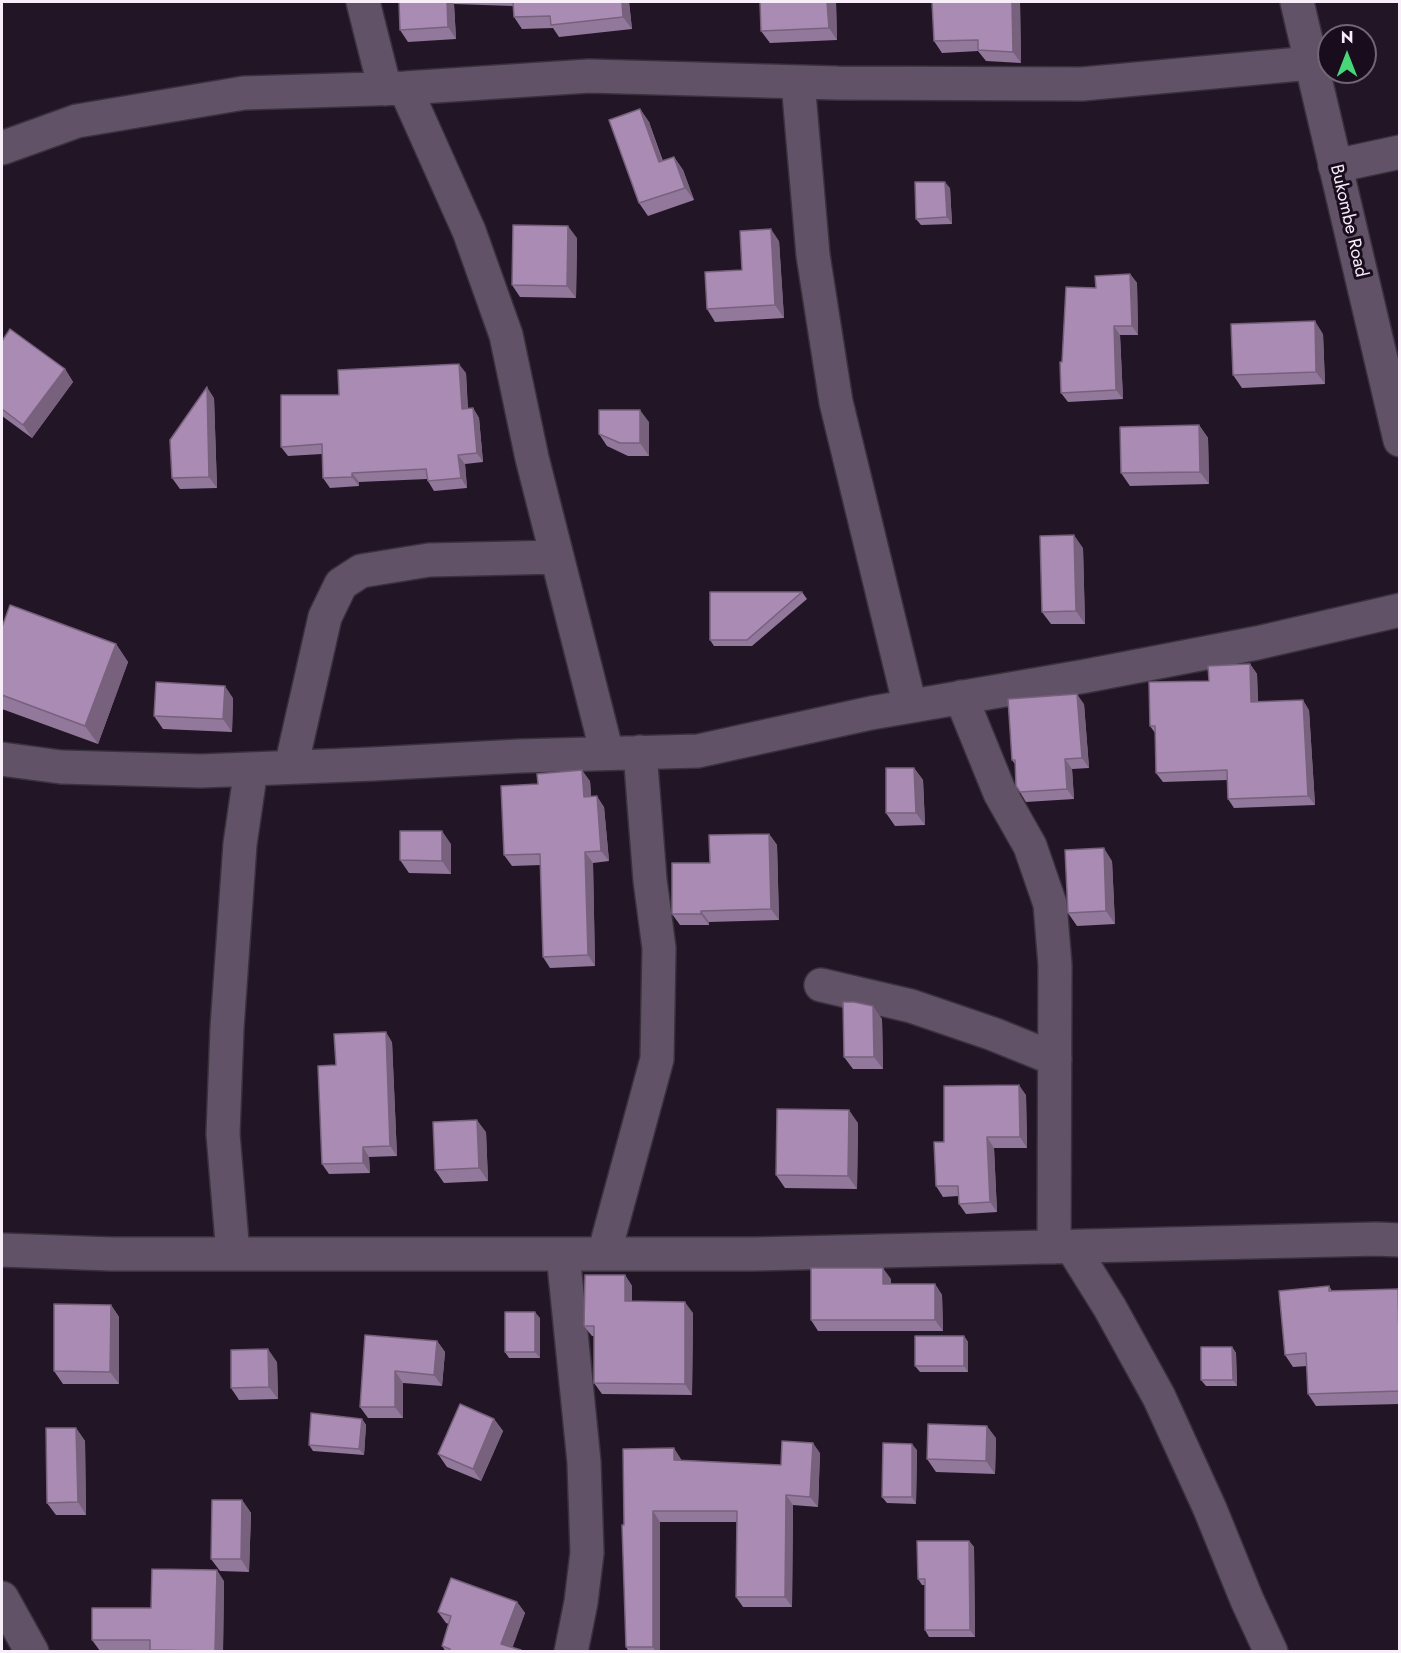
<!DOCTYPE html>
<html>
<head>
<meta charset="utf-8">
<style>
	body { margin:0 }
	#map { position:relative; width:1401px; height:1653px; overflow:hidden; background:#221526; font-family:Jost,sans-serif }
	canvas { display:block }
	.frame { position:absolute; inset:0; border:3px solid #f7eefa; pointer-events:none }
	.north { position:absolute; left:1317px; top:24px; width:60px; height:60px; box-sizing:border-box; background:#190c1d; border:2px solid #726675; border-radius:50%; rotate:0deg; font-size:16px; font-weight:700; line-height:24px; text-align:center; color:#f7eefa }
	.north::after { content:''; display:block; margin:auto; width:21px; height:27px; background:#47d779; clip-path:polygon(50% 0,100% 100%,50% 72%,0 100%) }
</style>
</head>
<body>
<div id="map">
<canvas width="1401" height="1653"></canvas>
<div class="frame"></div>
<div class="north">N</div>
</div>
<script>
const context = document.querySelector('canvas').getContext('2d');
context.lineJoin = 'round';
const shape = rows => new Path2D(rows.map(r => 'M' + r).join(''));
function strokePath(path, color, width, dash) { context.strokeStyle = color; context.lineWidth = width; context.lineCap = dash ? 'butt' : 'round'; context.setLineDash(dash || []); context.stroke(path); }
function fill(path, color) { context.fillStyle = color; context.fill(path, 'evenodd'); }
function drawText(font, color, halo, rows, align = 'center') {
  context.font = font + ' Jost,sans-serif'; context.lineWidth = 6; context.setLineDash([]); context.textBaseline = 'middle'; context.strokeStyle = halo; context.fillStyle = color; for (const [text, x, y, turn = 0] of rows) {
    context.save(); context.translate(x, y); context.rotate((+turn || 0) * Math.PI / 180); context.textAlign = isNaN(turn) ? turn : align; if (halo) context.strokeText(text, 0, 0); context.fillText(text, 0, 0); context.restore();
  }
}
const street = shape([
	[363,2,385,89],
	[798,82,813,255,836,402,910,706],
	[405,88,469,231,506,335,532,458,607,753],
	[2,148,77,121,244,93,405,88,589,76,837,83,1082,84,1311,63],
	[1335,166,1400,152],
	[961,697,1000,793,1030,846,1050,904,1055,965,1054,1247],
	[2,759,61,767,201,771,373,764,520,756,698,751,871,713,1086,676,1257,643,1400,610],
	[291,767,325,617,341,584,361,571,429,560,557,557],
	[821,985,911,1006,993,1034,1055,1059],
	[1072,1247,1110,1308,1159,1397,1210,1509,1247,1600,1271,1652],
	[2,1250,111,1254,755,1254,1376,1239,1400,1240],
	[233,1254,223,1134,227,1028,240,844,251,769],
	[563,1254,584,1462,587,1553,581,1602,571,1652],
	[604,1254,657,1059,659,948,650,880,640,752],
	[2,1598,32,1652]
]);
const secondary = shape([
	[1297,2,1400,440]
]);
strokePath(street, '#3a313e', 36);
strokePath(secondary, '#3a313e', 36);
strokePath(street, '#625267', 33);
strokePath(secondary, '#625267', 33);
fill(shape([
	[399,2,629,2,632,29,559,37,553,28,522,29,514,17,513,6,454,4,456,39,408,42,400,30],
	[760,2,836,2,837,40,770,43,761,31],
	[932,2,1020,2,1021,63,986,61,978,51,942,53,934,41],
	[640,109,649,122,663,161,674,157,683,170,694,200,648,216,639,203],
	[950,188,952,224,921,225,916,219],
	[577,238,576,298,520,297,512,285],
	[779,241,784,318,715,322,707,309,742,270],
	[1130,274,1137,283,1138,335,1120,335,1123,399,1068,402,1061,393,1062,362],
	[1323,334,1325,384,1242,388,1233,375],
	[2,341,65,369,73,382,32,438,2,416],
	[466,373,468,409,473,408,479,418,483,462,465,464,467,488,434,491,428,481,427,479,359,482,359,486,330,488,323,478,322,454,288,456,281,447,339,395],
	[214,398,217,488,180,489,172,478],
	[649,422,649,456,628,456,607,446,599,434],
	[1199,425,1208,438,1209,484,1130,486,1121,473],
	[1083,548,1085,624,1051,624,1042,612],
	[802,592,807,599,752,646,714,646,710,640],
	[2,627,116,644,128,662,98,744,2,709],
	[1250,664,1257,674,1258,701,1309,710,1315,805,1234,808,1228,799,1227,780,1163,782,1156,773,1155,733,1150,726,1209,681],
	[233,698,232,732,163,729,154,716],
	[1084,704,1089,768,1072,769,1074,799,1026,802,1020,792,1015,764,1012,760],
	[914,768,923,780,925,825,895,826,886,813],
	[590,781,591,796,604,807,609,861,593,863,595,966,550,968,543,957,541,865,512,866,504,855],
	[769,834,777,845,779,920,709,922,709,925,680,925,672,914,710,863],
	[451,844,451,874,409,873,400,860],
	[1112,861,1115,924,1077,926,1068,913],
	[882,1019,883,1069,853,1069,844,1057],
	[392,1042,397,1156,369,1157,370,1173,329,1174,322,1164,336,1065],
	[1026,1095,1027,1148,994,1148,997,1212,966,1214,959,1204,958,1196,943,1197,936,1186,944,1142],
	[858,1123,857,1189,785,1188,776,1175],
	[486,1132,488,1181,444,1183,435,1170],
	[625,1275,632,1286,632,1301,693,1313,692,1395,602,1394,594,1383,594,1336,592,1336,584,1326],
	[891,1279,891,1284,935,1284,942,1295,943,1331,818,1331,811,1320],
	[1329,1286,1332,1291,1400,1291,1400,1404,1316,1406,1308,1394,1307,1366,1293,1367,1285,1355],
	[111,1305,119,1317,119,1384,63,1384,54,1371],
	[540,1318,540,1358,509,1358,505,1352],
	[365,1335,437,1341,445,1352,442,1386,403,1383,403,1418,368,1418,360,1407],
	[964,1336,968,1342,968,1372,920,1372,915,1366],
	[1232,1347,1236,1353,1237,1386,1206,1386,1201,1380],
	[277,1362,278,1399,239,1400,231,1388],
	[362,1419,366,1425,364,1455,313,1451,309,1445],
	[494,1419,503,1431,481,1481,447,1467,438,1454],
	[76,1428,85,1441,86,1515,56,1515,47,1503],
	[996,1438,995,1474,936,1472,927,1459],
	[917,1450,916,1504,887,1503,882,1497],
	[820,1453,818,1507,793,1505,792,1607,743,1607,736,1597,737,1522,660,1522,660,1652,629,1652,626,1647,624,1525,681,1459,681,1460,781,1465],
	[242,1500,251,1513,249,1572,220,1571,211,1559],
	[969,1541,974,1547,975,1637,929,1637,925,1630,925,1585,922,1585,918,1579],
	[224,1581,223,1652,100,1651,92,1640,151,1608],
	[517,1602,525,1613,512,1647,522,1652,446,1652,442,1646,449,1624,446,1623,438,1612]
]), '#92789a');
fill(shape([
	[447,2,453,2,454,4,456,39,448,27],
	[622,2,629,2,632,29,623,17],
	[827,2,836,2,837,40,829,28],
	[1012,2,1020,2,1021,63,1013,52],
	[640,109,649,122,667,175,659,162],
	[674,157,683,170,694,200,685,188],
	[945,182,950,188,952,224,947,217],
	[568,226,577,238,576,298,567,286],
	[771,229,779,241,784,318,775,305],
	[1130,274,1137,283,1138,335,1132,326],
	[1315,321,1323,334,1325,384,1316,372],
	[1114,326,1120,335,1123,399,1116,390],
	[459,364,466,373,468,419,462,409],
	[65,369,73,382,32,438,23,425],
	[207,387,214,398,217,488,209,477],
	[473,408,479,418,483,462,477,453],
	[640,410,649,422,649,456,640,443],
	[1199,425,1208,438,1209,484,1200,472],
	[458,455,465,464,467,488,461,478],
	[352,473,359,482,359,486,352,477],
	[1074,535,1083,548,1085,624,1076,611],
	[116,644,128,662,98,744,85,726],
	[1250,664,1257,674,1258,711,1251,702],
	[225,686,233,698,232,732,223,719],
	[1077,694,1084,704,1089,768,1082,758],
	[1303,700,1309,710,1315,805,1308,796],
	[1065,759,1072,769,1074,799,1067,789],
	[914,768,923,780,925,825,916,813],
	[582,770,590,781,592,808,584,797],
	[597,796,604,807,609,861,601,851],
	[442,831,451,844,451,874,442,861],
	[769,834,777,845,779,920,771,909],
	[1104,848,1112,861,1115,924,1106,911],
	[585,852,593,863,595,966,588,955],
	[701,911,709,922,709,925,701,914],
	[873,1006,882,1019,883,1069,874,1057],
	[386,1032,392,1042,397,1156,390,1146],
	[1019,1085,1026,1095,1027,1148,1020,1137],
	[849,1110,858,1123,857,1189,848,1176],
	[477,1120,486,1132,488,1181,479,1168],
	[987,1137,994,1148,997,1212,990,1202],
	[363,1147,369,1157,370,1173,363,1163],
	[883,1268,891,1279,891,1295,883,1284],
	[625,1275,632,1286,632,1312,625,1301],
	[935,1284,942,1295,943,1331,935,1320],
	[685,1302,693,1313,692,1395,685,1384],
	[111,1305,119,1317,119,1384,110,1372],
	[535,1312,540,1318,540,1358,535,1352],
	[964,1336,968,1342,968,1372,964,1366],
	[437,1341,445,1352,442,1386,434,1375],
	[1232,1347,1236,1353,1237,1386,1233,1380],
	[268,1349,277,1362,278,1399,269,1387],
	[395,1371,403,1383,403,1418,395,1407],
	[362,1419,366,1425,364,1455,359,1449],
	[494,1419,503,1431,481,1481,473,1469],
	[987,1426,996,1438,995,1474,986,1461],
	[76,1428,85,1441,86,1515,78,1502],
	[813,1443,820,1453,818,1507,810,1497],
	[912,1444,917,1450,916,1504,912,1497],
	[674,1448,681,1459,681,1470,674,1460],
	[786,1495,793,1505,792,1607,785,1597],
	[242,1500,251,1513,249,1572,241,1559],
	[653,1511,660,1522,660,1652,656,1652,653,1647],
	[969,1541,974,1547,975,1637,970,1630],
	[217,1570,224,1581,223,1652,215,1651],
	[517,1602,525,1613,511,1652,501,1644]
]), '#77617d');
const building = shape([
	[399,2,447,2,448,27,400,30,399,2],
	[513,2,622,2,623,17,551,25,550,16,514,17,513,2],
	[760,2,827,2,829,28,761,31,760,2],
	[932,2,1012,2,1013,52,978,50,978,40,934,41,932,2],
	[640,109,659,162,674,157,685,188,639,203,609,120,640,109],
	[915,182,945,182,947,217,916,219,915,182],
	[513,225,568,226,567,286,512,285,513,225],
	[771,229,775,305,707,309,705,272,742,270,740,231,771,229],
	[1130,274,1132,326,1114,326,1116,390,1061,393,1060,362,1062,362,1066,287,1096,288,1095,276,1130,274],
	[1315,321,1316,372,1233,375,1231,324,1315,321],
	[10,329,65,369,23,425,2,409,2,341,10,329],
	[459,364,462,409,473,408,477,453,458,455,461,478,428,481,426,469,352,473,352,477,323,478,322,444,281,447,281,395,339,395,338,370,459,364],
	[207,387,209,477,172,478,170,440,207,387],
	[599,410,640,410,640,443,620,443,599,434,599,410],
	[1199,425,1200,472,1121,473,1120,427,1199,425],
	[1074,535,1076,611,1042,612,1040,536,1074,535],
	[710,592,802,592,747,640,710,640,710,592],
	[10,605,116,644,85,726,2,695,2,627,10,605],
	[1250,664,1251,702,1303,700,1308,796,1228,799,1227,770,1156,773,1155,726,1150,726,1149,682,1209,681,1208,666,1250,664],
	[156,682,225,686,223,719,154,716,156,682],
	[1077,694,1082,758,1065,759,1067,789,1020,792,1016,786,1015,760,1012,760,1008,699,1077,694],
	[886,768,914,768,916,813,886,813,886,768],
	[582,770,584,797,597,796,601,851,585,852,588,955,543,957,540,854,504,855,501,786,538,784,537,774,582,770],
	[400,831,442,831,442,861,400,860,400,831],
	[769,834,771,909,701,911,701,914,672,914,672,863,710,863,709,835,769,834],
	[1104,848,1106,911,1068,913,1065,850,1104,848],
	[843,1002,854,1002,873,1006,874,1057,844,1057,843,1002],
	[386,1032,390,1146,363,1147,363,1163,322,1164,318,1066,336,1065,334,1034,386,1032],
	[1019,1085,1020,1137,987,1137,990,1202,959,1204,958,1186,936,1186,934,1142,944,1142,944,1086,1019,1085],
	[777,1109,849,1110,848,1176,776,1175,777,1109],
	[477,1120,479,1168,435,1170,433,1122,477,1120],
	[811,1268,883,1268,883,1284,935,1284,935,1320,811,1320,811,1268],
	[585,1275,625,1275,625,1301,685,1302,685,1384,594,1383,594,1326,584,1326,585,1275],
	[1329,1286,1329,1291,1398,1289,1400,1391,1308,1394,1306,1353,1285,1355,1279,1291,1329,1286],
	[54,1304,111,1305,110,1372,54,1371,54,1304],
	[505,1312,535,1312,535,1352,505,1352,505,1312],
	[365,1335,437,1341,434,1375,395,1371,395,1407,360,1407,365,1335],
	[915,1336,964,1336,964,1366,915,1366,915,1336],
	[1201,1347,1232,1347,1233,1380,1201,1380,1201,1347],
	[268,1349,269,1387,231,1388,231,1350,268,1349],
	[460,1404,494,1419,473,1469,438,1454,460,1404],
	[311,1413,362,1419,359,1449,309,1445,311,1413],
	[928,1424,987,1426,986,1461,927,1459,928,1424],
	[46,1428,76,1428,78,1502,47,1503,46,1428],
	[782,1441,813,1443,810,1497,786,1495,785,1597,736,1597,737,1511,653,1511,653,1647,626,1647,622,1525,624,1525,623,1449,674,1448,674,1460,781,1465,782,1441],
	[883,1443,912,1444,912,1497,882,1497,883,1443],
	[212,1500,242,1500,241,1559,211,1559,212,1500],
	[917,1541,969,1541,970,1630,925,1630,925,1579,918,1579,917,1541],
	[152,1569,217,1570,215,1651,150,1650,150,1640,92,1640,92,1608,151,1608,152,1569],
	[451,1578,517,1602,501,1644,521,1650,520,1652,449,1652,450,1649,442,1646,451,1616,438,1612,451,1578]
]);
fill(building, '#aa8bb3');
strokePath(building, '#77617d', 1.5);
drawText('18px', '#f7eefa', '#190c1d', [
	["Bukombe Road",1348,221,77]
]);
</script>
</body>
</html>
